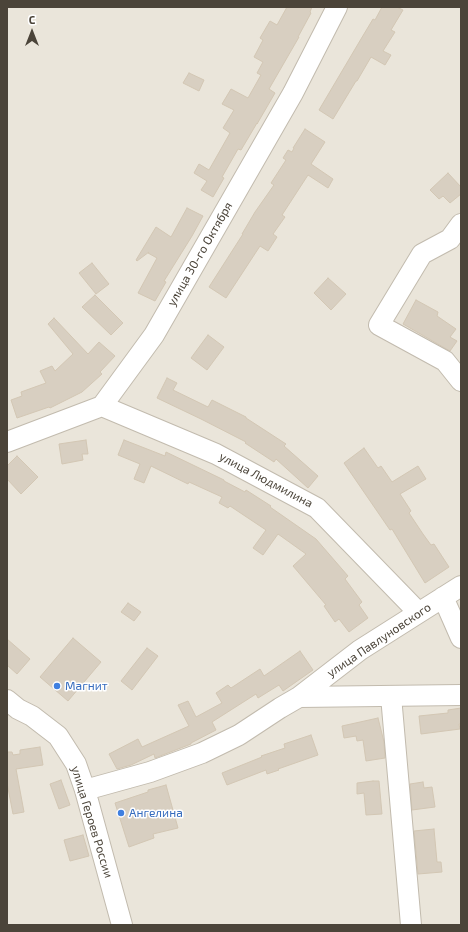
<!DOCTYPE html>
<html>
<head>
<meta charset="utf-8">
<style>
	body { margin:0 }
	#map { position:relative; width:468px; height:932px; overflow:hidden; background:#f6f3ec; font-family:"Exo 2",sans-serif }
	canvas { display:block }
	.frame { position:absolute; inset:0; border:8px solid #4b4439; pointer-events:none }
	.north { position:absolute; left:12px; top:12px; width:40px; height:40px; -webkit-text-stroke:3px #fff; paint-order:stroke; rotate:0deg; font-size:11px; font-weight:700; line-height:16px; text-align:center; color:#4b4439 }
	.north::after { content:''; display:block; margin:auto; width:14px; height:18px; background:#4b4439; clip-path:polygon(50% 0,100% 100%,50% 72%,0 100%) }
</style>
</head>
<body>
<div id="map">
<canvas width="468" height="932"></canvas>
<div class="frame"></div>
<div class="north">С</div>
</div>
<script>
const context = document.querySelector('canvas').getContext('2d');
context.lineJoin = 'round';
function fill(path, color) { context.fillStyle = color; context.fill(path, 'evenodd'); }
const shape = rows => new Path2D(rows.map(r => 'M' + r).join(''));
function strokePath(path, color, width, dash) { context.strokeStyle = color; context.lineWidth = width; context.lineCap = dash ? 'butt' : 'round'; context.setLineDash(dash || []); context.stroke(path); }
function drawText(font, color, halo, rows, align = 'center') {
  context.font = font + ' "Exo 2",sans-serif'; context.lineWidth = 3; context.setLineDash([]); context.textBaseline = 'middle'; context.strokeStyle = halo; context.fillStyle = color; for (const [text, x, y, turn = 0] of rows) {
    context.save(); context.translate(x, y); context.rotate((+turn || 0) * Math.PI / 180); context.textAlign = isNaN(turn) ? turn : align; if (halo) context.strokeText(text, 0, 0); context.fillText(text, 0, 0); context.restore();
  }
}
fill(shape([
	[7,7,461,7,461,925,7,925]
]), '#eae5da');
const building = shape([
	[287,7,312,7,310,12,311,13,298,37,299,37,269,89,275,93,257,124,257,123,241,150,238,149,222,177,224,178,213,197,201,190,207,181,194,173,199,164,209,170,230,133,223,128,234,110,222,104,231,89,248,98,261,75,257,73,263,62,254,57,263,40,260,38,270,21,277,25,287,7],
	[382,7,397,7,403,10,391,30,395,32,383,51,391,55,385,65,371,57,357,81,356,81,333,119,319,110,361,39,373,19,375,20,382,7],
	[189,73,204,80,199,91,183,83,189,73],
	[305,129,325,142,311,164,333,179,328,188,308,175,282,215,285,217,273,234,277,237,268,251,260,246,226,298,209,287,243,234,242,234,255,212,274,185,271,183,286,160,283,158,288,150,292,152,294,148,293,148,305,129],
	[448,173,461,187,461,194,450,203,443,196,439,199,430,190,448,173],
	[187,208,203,216,192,236,164,281,166,282,155,301,138,293,157,258,148,253,149,252,137,261,136,260,156,227,171,237,187,208],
	[92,263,109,284,96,294,79,273,92,263],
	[328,278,346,294,331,310,314,293,328,278],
	[95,295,123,323,111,335,82,307,95,295],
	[416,300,438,312,437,316,456,329,450,337,457,341,450,351,403,324,416,300],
	[54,318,88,354,99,342,115,356,100,372,102,374,82,392,50,408,49,407,17,418,11,400,22,396,21,392,46,383,40,371,52,366,55,371,73,354,48,324,54,318],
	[208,335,224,347,207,370,191,358,208,335],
	[167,378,177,383,173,390,208,407,212,400,246,417,246,418,286,444,284,446,318,476,308,488,276,459,274,462,245,443,246,442,201,419,157,398,167,378],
	[86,440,88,454,82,454,83,460,62,464,59,444,86,440],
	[124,440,165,456,166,452,224,480,224,481,245,492,246,490,271,506,270,507,316,539,348,576,345,579,362,602,359,605,368,618,349,632,339,619,335,622,324,606,326,605,293,566,306,554,278,534,263,555,253,548,266,530,230,506,228,508,219,503,222,497,189,482,188,484,151,466,144,483,134,479,140,464,118,455,124,440],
	[364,448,378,468,381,466,392,482,418,466,426,479,400,494,411,511,409,513,423,534,431,545,434,544,449,567,425,583,392,529,390,530,344,463,364,448],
	[17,456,38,477,21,494,7,479,7,466,17,456],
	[128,603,141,612,134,621,121,612,128,603],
	[73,638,101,662,68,701,40,677,73,638],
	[7,639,30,659,17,674,7,665,7,639],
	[147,648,158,656,132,690,121,681,147,648],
	[300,651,313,670,283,691,279,685,258,698,256,694,212,722,216,730,191,743,191,744,155,758,154,754,131,765,117,769,109,754,138,739,142,747,189,726,178,705,188,701,196,717,222,703,216,693,228,685,231,688,260,669,264,676,300,651],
	[461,708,461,724,459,724,460,729,421,734,419,716,448,713,448,710,461,708],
	[378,718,384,742,385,758,366,761,363,740,357,741,356,736,344,738,342,726,378,718],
	[311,735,318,755,278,769,279,770,267,774,266,770,227,785,222,773,262,757,261,756,285,748,284,744,311,735],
	[40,747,43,765,16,769,24,812,13,814,7,783,7,752,12,752,13,755,20,754,20,750,40,747],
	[61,780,70,805,59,809,50,784,61,780],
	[373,781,379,781,382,814,366,815,364,793,357,794,357,783,373,781],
	[423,782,424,788,432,787,435,807,412,810,410,784,423,782],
	[166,785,178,828,153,834,154,838,129,847,115,803,148,792,148,790,166,785],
	[434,829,437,862,441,862,442,872,418,874,414,831,434,829],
	[83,835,89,856,70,861,64,840,83,835]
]);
fill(building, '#d8cfc1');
strokePath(building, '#d3c7b4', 1);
const minor = shape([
	[461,224,450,239,422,254,379,325,445,361,461,381],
	[102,406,216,454,317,508,418,612],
	[7,442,102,406,154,335,293,93,337,7],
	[443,597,461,638],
	[391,696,411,925],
	[299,697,360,650,461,586],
	[7,700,18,709,32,716,58,736,76,764,85,790,122,925],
	[85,790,150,772,202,753,239,735,280,708,299,697,461,695]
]);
strokePath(minor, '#c2bbae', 22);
strokePath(minor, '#fff', 20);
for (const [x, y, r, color] of [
	[57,686,4,"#3f7fe0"],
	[121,813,4,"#3f7fe0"]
]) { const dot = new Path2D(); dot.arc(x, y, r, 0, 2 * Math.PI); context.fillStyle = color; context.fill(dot); strokePath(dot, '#fff', 1.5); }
drawText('12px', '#4b4439', '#fff', [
	["улица 30-го Октября",200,254,-60],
	["улица Людмилина",266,480,28],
	["улица Павлуновского",379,640,-34],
	["улица Героев России",92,822,73]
]);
drawText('12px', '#366cbe', '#fff', [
	["Магнит",65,686],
	["Ангелина",129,813]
], 'left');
</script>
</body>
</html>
